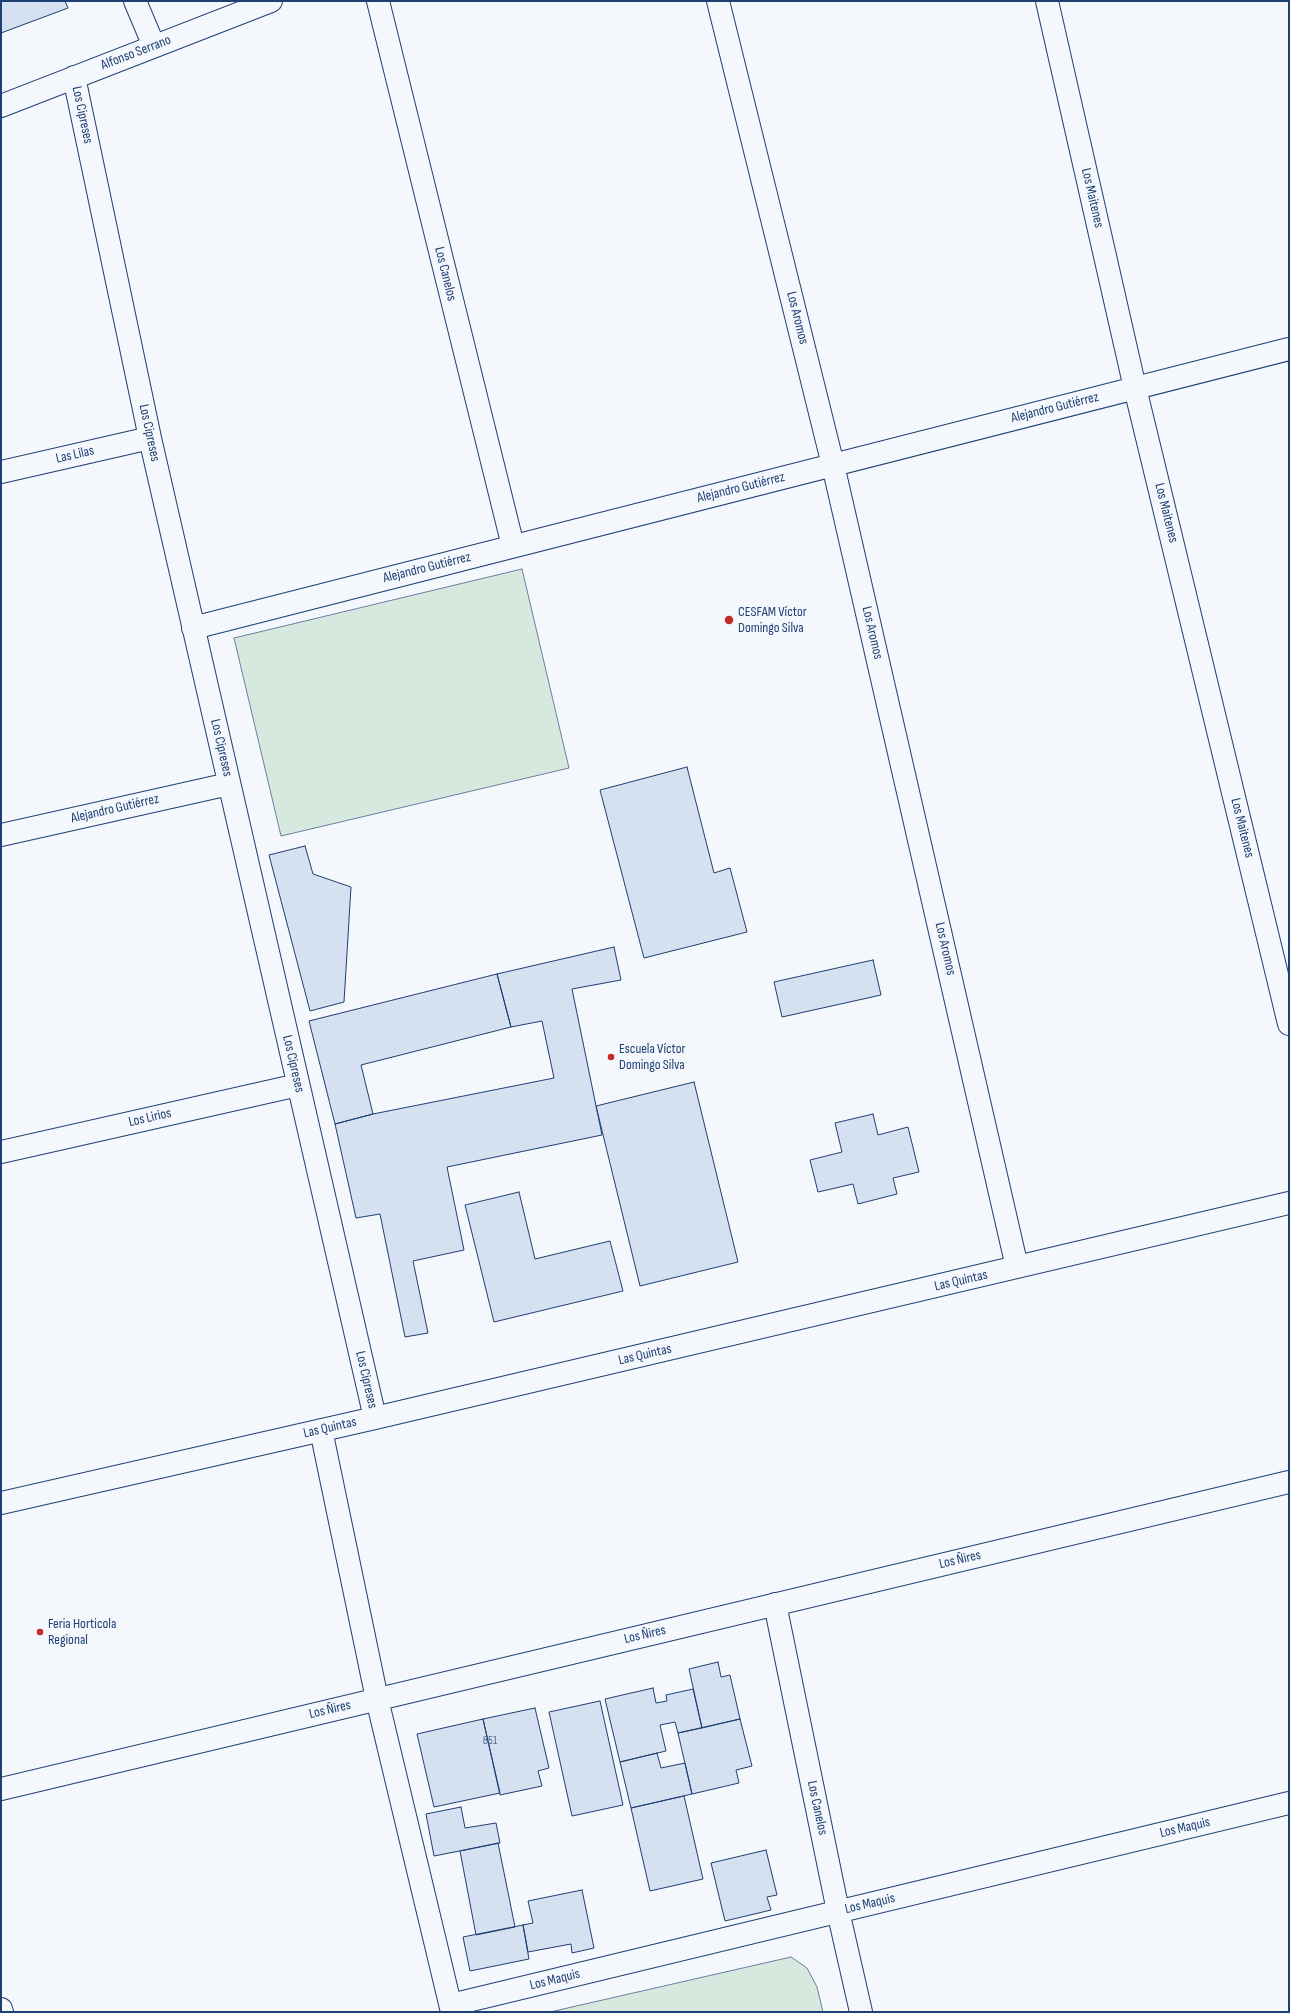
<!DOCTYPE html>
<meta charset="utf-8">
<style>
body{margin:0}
#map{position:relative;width:1290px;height:2013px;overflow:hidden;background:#f4f7fb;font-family:"Sofia Sans Condensed",sans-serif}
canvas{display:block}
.frame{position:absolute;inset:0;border:2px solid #1d3f73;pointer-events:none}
</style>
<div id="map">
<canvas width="1290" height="2013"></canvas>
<div class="frame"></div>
</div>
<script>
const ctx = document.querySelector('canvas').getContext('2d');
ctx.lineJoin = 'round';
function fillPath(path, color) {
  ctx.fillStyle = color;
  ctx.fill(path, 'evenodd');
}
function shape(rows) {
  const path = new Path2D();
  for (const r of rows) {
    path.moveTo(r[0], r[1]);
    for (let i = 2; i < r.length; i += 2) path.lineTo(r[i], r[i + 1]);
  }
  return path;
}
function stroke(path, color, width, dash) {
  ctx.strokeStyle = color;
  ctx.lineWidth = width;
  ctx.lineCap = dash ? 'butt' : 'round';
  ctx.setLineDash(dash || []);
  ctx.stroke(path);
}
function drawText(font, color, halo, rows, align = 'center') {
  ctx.font = font + ' "Sofia Sans Condensed",sans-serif';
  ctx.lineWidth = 3;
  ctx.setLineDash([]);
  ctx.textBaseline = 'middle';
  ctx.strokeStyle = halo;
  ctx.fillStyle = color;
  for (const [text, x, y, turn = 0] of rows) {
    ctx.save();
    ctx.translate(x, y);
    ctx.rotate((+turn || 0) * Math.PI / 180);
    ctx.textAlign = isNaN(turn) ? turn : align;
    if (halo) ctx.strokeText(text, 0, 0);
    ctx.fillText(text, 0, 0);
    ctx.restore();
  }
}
const green = shape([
 [522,569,569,768,281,836,234,638,522,569],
 [791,1957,807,1968,817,1987,823,2012,550,2012,791,1957]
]);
fillPath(green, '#d7e8df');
stroke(green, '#687fa3', 1);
const building = shape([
 [1,1,65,1,68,8,1,33,1,1],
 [687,767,714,873,730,868,747,932,644,958,600,790,687,767],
 [305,846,313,874,351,887,344,1002,310,1011,269,855,305,846],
 [614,947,621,980,572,989,602,1135,447,1167,464,1250,413,1261,428,1333,405,1337,380,1214,356,1218,335,1124,373,1114,554,1078,542,1021,511,1027,497,974,614,947],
 [873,960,881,995,782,1017,774,982,873,960],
 [497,974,511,1027,361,1065,373,1114,335,1124,309,1021,497,974],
 [694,1082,738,1262,640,1286,596,1106,694,1082],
 [873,1114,878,1135,908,1127,919,1172,893,1178,897,1194,858,1204,853,1184,818,1192,810,1160,842,1152,835,1123,873,1114],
 [519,1192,535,1259,610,1241,623,1291,494,1322,465,1205,519,1192],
 [718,1662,721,1677,730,1675,740,1719,702,1728,689,1669,718,1662],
 [653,1688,656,1703,667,1701,666,1695,693,1689,702,1728,678,1733,675,1722,660,1725,666,1751,620,1762,605,1699,653,1688],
 [600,1701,623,1805,572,1816,549,1712,600,1701],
 [535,1708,549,1768,538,1771,542,1786,500,1795,483,1719,535,1708],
 [483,1719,500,1793,434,1807,417,1734,483,1719],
 [740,1719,752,1766,736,1770,739,1783,692,1794,678,1733,740,1719],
 [657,1753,661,1768,685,1763,692,1794,631,1808,620,1762,657,1753],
 [684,1796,703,1879,650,1891,631,1808,684,1796],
 [461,1807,465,1828,496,1823,500,1843,434,1856,426,1814,461,1807],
 [498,1843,515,1927,476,1935,460,1851,498,1843],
 [766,1850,777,1895,767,1897,771,1910,725,1921,711,1863,766,1850],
 [582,1890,594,1948,572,1953,571,1944,528,1952,523,1925,533,1923,528,1901,582,1890],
 [523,1925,529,1959,470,1971,463,1937,523,1925]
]);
fillPath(building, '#d5e0f0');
stroke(building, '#1d3f73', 1);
const minor = shape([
 [135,1,154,46],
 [378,1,513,546],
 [718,1,833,465,1017,1267],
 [1047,1,1135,388,1289,1024],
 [74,77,150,438,375,1418],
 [1,106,271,1],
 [1,472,150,438],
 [193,628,1289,349],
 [1,835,229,784],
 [1,1152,298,1085],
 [321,1430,377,1699,452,2012],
 [1,1503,375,1418,1289,1203],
 [775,1604,838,1911,861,2012],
 [1,1789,1289,1482],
 [451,2005,1289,1803]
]);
const major = shape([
 [1,2009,2,2012]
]);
stroke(minor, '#1d3f73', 24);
stroke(major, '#1d3f73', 24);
stroke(minor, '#f4f7fb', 22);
stroke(major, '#f4f7fb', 22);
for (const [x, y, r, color] of [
 [729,620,5,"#c62828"],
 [611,1057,4,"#c62828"],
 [40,1632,4,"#c62828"]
]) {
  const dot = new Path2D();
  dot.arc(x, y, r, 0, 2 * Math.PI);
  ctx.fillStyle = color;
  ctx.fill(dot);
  stroke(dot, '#f4f7fb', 1.5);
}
drawText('12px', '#4b6792', null, [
 ["851",490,1741]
]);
drawText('14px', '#1d3f73', '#f4f7fb', [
 ["Alfonso Serrano",136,53,-21],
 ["Los Cipreses",82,115,78],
 ["Los Maitenes",1092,198,77],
 ["Los Canelos",445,274,76],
 ["Los Aromos",797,318,76],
 ["Alejandro Gutiérrez",1055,408,-14],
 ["Los Cipreses",149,433,78],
 ["Las Lilas",75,455,-13],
 ["Alejandro Gutiérrez",741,488,-14],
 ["Los Maitenes",1166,513,76],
 ["Alejandro Gutiérrez",427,568,-14],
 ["Los Aromos",872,633,77],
 ["Los Cipreses",221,748,77],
 ["Alejandro Gutiérrez",115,809,-13],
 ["Los Maitenes",1242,828,76],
 ["Los Aromos",945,949,77],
 ["Los Cipreses",293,1064,77],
 ["Los Lirios",150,1118,-13],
 ["Las Quintas",961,1281,-13],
 ["Las Quintas",645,1355,-13],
 ["Los Cipreses",366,1380,77],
 ["Las Quintas",330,1428,-13],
 ["Los Ñires",960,1560,-13],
 ["Los Ñires",645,1635,-13],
 ["Los Ñires",330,1710,-13],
 ["Los Canelos",817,1808,78],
 ["Los Maquis",1185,1828,-13],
 ["Los Maquis",870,1904,-13],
 ["Los Maquis",555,1980,-14]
]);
drawText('14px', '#1d3f73', '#f4f7fb', [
 ["CESFAM Víctor",738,612],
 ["Domingo Silva",738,628],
 ["Escuela Víctor",619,1049],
 ["Domingo Silva",619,1065],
 ["Feria Horticola",48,1624],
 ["Regional",48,1640]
], 'left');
</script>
